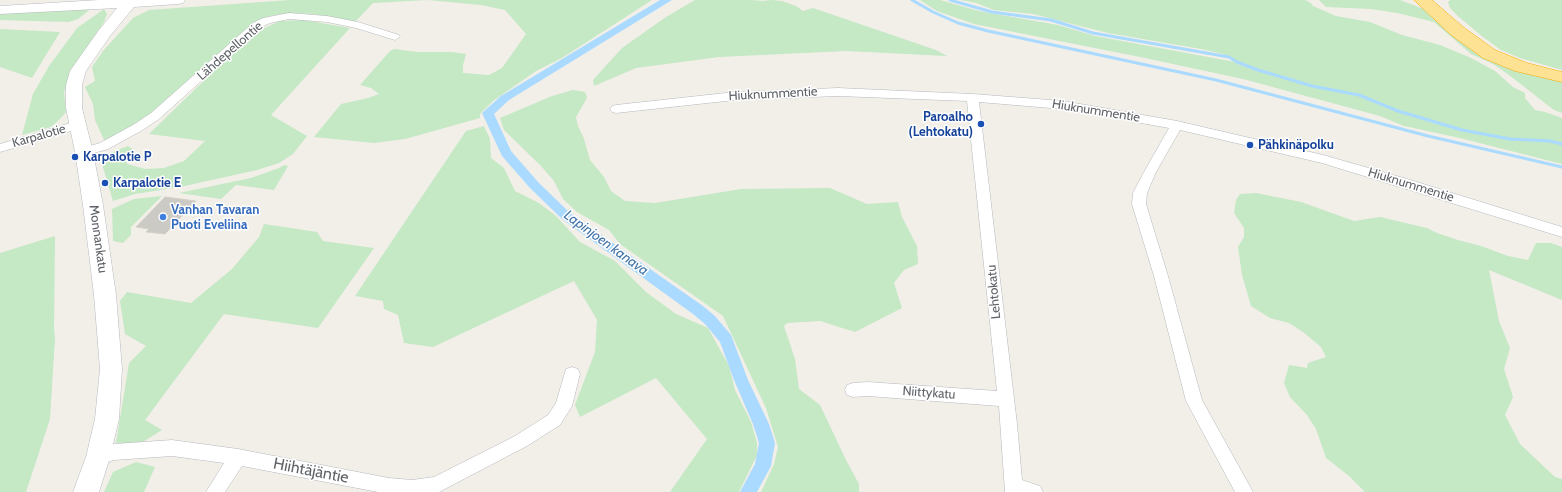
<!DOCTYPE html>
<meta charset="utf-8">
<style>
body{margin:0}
canvas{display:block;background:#f1efe8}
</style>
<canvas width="1562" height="492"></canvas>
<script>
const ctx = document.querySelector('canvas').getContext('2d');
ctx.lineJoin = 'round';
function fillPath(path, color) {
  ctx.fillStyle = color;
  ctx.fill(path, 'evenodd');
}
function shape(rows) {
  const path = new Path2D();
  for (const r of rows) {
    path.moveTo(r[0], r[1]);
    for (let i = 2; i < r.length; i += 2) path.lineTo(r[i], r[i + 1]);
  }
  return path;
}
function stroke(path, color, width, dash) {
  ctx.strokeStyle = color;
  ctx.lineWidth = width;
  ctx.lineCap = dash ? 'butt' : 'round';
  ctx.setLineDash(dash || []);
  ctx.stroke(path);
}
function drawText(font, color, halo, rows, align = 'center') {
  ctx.font = font + ' Cabin,sans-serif';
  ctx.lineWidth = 3;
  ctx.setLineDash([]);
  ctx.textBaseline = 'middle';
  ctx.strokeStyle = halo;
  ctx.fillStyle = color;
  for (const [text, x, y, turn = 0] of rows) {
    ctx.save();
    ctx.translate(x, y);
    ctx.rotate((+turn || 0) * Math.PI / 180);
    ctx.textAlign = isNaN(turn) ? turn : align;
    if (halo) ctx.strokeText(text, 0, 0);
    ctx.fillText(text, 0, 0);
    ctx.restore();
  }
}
fillPath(shape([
 [290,0,652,0,562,58,536,71,493,101,480,114,480,118,405,139,374,143,314,137,341,104,368,98,379,94,371,88,360,85,390,51,394,49,418,52,451,52,466,54,463,65,463,73,489,75,502,68,526,34,505,10,481,5,428,0,373,3,355,22,313,14,297,13,281,14,266,17,253,23,149,118,105,142,95,120,93,104,85,87,95,81,92,67,103,51,133,18,149,10],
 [695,0,752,0,763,1,771,0,782,1,796,6,803,11,813,8,936,50,947,56,846,51,719,57,636,68,594,86,593,80,622,48,666,17],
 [920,0,940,0,979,11,1058,25,1095,36,1235,62,1223,54,1201,49,1108,33,1033,14,994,10,976,3,961,0,1305,0,1311,3,1313,6,1336,16,1370,22,1402,35,1440,45,1471,58,1495,71,1513,87,1525,93,1525,98,1535,110,1545,112,1562,118,1562,164,1460,138,1404,126,1380,116,1243,79,1145,58,974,24,937,11],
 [1319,0,1400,0,1424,9,1454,34,1562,80,1562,113,1554,110,1509,75,1493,64,1471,54,1434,22,1397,13,1371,9,1326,7],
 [1450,0,1562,0,1562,70,1520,58,1501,50,1483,37,1459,17,1450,8,1448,2],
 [92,8,78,19,69,22,0,20,0,13],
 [104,9,107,14,104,22,74,66,64,92,66,112,60,119,51,127,22,135,33,94,49,66,77,28],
 [304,20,350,28,271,115,307,136,293,154,279,163,257,170,180,187,135,194,113,201,100,157,128,146,134,150,126,156,127,164,145,169,164,168,184,161,205,141,149,134,253,33,280,21],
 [0,29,60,32,32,78,0,67],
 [573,90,585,92,587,98,576,117,578,126,584,139,590,160,604,177,611,191,625,201,655,203,741,189,830,188,867,204,898,202,902,217,917,246,918,264,904,270,894,283,902,308,855,332,820,321,787,323,784,326,795,359,799,389,820,405,846,460,859,484,859,492,761,492,774,464,778,447,766,408,723,316,620,244,609,230,577,212,563,199,554,181,540,165,504,130,500,118,552,96],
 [484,126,490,139,491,158,504,168,515,191,539,203,556,216,580,242,615,261,646,292,676,314,708,328,729,366,735,390,751,422,757,443,757,455,739,492,670,492,707,439,656,378,580,417,575,405,595,352,597,320,574,281,433,347,404,343,398,315,384,309,383,301,355,296,466,131],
 [284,165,288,166,274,190,236,185,221,199,179,193,251,178,279,168],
 [1256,193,1301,202,1354,221,1380,217,1427,228,1437,233,1458,240,1481,246,1508,256,1528,260,1536,243,1551,243,1562,247,1562,300,1489,270,1499,321,1510,348,1504,369,1513,397,1505,415,1520,444,1555,477,1562,479,1562,492,1365,492,1349,476,1326,458,1316,429,1307,415,1290,397,1284,383,1289,365,1307,368,1308,363,1326,357,1321,347,1303,332,1289,323,1270,318,1251,306,1242,275,1238,247,1244,237,1244,228,1234,213,1236,200,1240,194],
 [162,196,131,227,131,235,123,243,113,241,112,209,134,199],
 [264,224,317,232,323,241,374,248,318,328,224,314,145,420,162,430,141,443,116,443,129,363,146,346,125,334,120,301,127,292,191,303,232,269,259,237],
 [55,236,54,328,55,338,50,419,26,492,0,492,0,253],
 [136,462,155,467,144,492,104,492,113,472]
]), '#c5e8c5');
stroke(shape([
 [912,0,933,12,958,23,988,31,1216,80,1428,136,1562,167],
 [950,0,992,12,1051,20,1093,33,1229,57,1237,62,1258,70,1312,86,1359,95,1398,111,1462,130,1510,139,1550,141,1562,144]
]), '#aadaff', 3);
fillPath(shape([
 [660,0,672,0,509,100,494,114,511,151,538,182,570,213,703,306,715,316,731,335,748,380,769,424,775,443,771,466,757,492,740,492,755,464,759,443,753,424,734,380,720,342,705,324,693,314,562,219,530,188,502,156,482,113,501,96,660,0]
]), '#aadaff');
const building = shape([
 [165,197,196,201,165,234,146,232,149,229,136,227,165,197]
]);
fillPath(building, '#cccac5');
stroke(building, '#d6d1c6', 1);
const street = shape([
 [289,13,327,16,358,22,399,35,400,37,395,40,356,28,327,22,289,19,270,23,261,27,159,119,141,131,108,149,84,156,80,155,78,152,80,149,100,143,133,125,151,113,253,23,263,18,289,13],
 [838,88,973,94,1063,101,1177,121,1323,155,1407,179,1562,227,1562,237,1322,163,1180,130,1156,172,1147,193,1146,204,1168,276,1202,400,1253,492,1235,492,1186,401,1154,276,1132,204,1133,193,1144,172,1169,128,1063,109,979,102,1017,424,1022,480,1040,486,1043,492,1005,492,999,406,868,396,853,397,847,395,845,390,847,385,853,383,868,382,997,391,967,101,838,96,735,100,616,113,612,112,610,109,612,106,616,105,735,92,838,88],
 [77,121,81,122,83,125,81,128,0,152,0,144,77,121],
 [572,367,578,369,580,374,572,406,560,425,527,446,439,492,378,492,242,466,225,492,206,492,224,463,172,456,114,460,98,465,92,462,89,457,92,452,114,444,172,440,238,449,389,478,412,480,434,477,515,436,548,415,556,403,566,369,572,367]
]);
const secondary = shape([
 [99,0,185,0,183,3,178,4,134,7,110,36,86,71,82,85,82,108,93,152,103,205,116,295,122,369,119,419,110,457,99,492,73,492,86,457,95,419,100,369,94,295,83,205,75,152,66,108,66,85,70,71,99,30,117,8,0,14,0,6,99,0]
]);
const highway = shape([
 [1414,0,1432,0,1463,27,1495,50,1527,63,1562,72,1562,82,1515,71,1483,58,1451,35,1414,0]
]);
stroke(street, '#b5b8bc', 1);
stroke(secondary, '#b6babf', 1);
stroke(highway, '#f9ab00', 1);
fillPath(street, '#fff');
fillPath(secondary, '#fff');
fillPath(highway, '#fde293');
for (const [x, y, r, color] of [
 [981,124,4,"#1a4fb4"],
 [1250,145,4,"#1a4fb4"],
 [75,157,4,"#1a4fb4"],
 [105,183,4,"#1a4fb4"],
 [163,217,4,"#3f7fe0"]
]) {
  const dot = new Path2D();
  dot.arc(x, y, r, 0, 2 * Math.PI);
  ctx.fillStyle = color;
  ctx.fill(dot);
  stroke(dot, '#fff', 1.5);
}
drawText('13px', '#5f6368', '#fff', [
 ["Lähdepellontie",230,51,-41],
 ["Hiuknummentie",773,94,-3],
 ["Hiuknummentie",1096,111,9],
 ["Karpalotie",39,136,-16],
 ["Hiuknummentie",1411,185,17],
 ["Monnankatu",98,239,82],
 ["Lehtokatu",994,292,-95],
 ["Niittykatu",929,393,4]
]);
drawText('bold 13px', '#164399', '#fff', [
 ["Paroalho",973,117,"right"],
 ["(Lehtokatu)",973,132,"right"],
 ["Pähkinäpolku",1258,145],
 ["Karpalotie P",83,157],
 ["Karpalotie E",113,183]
], 'left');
drawText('bold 13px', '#366cbe', '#fff', [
 ["Vanhan Tavaran",171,210],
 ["Puoti Eveliina",171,225]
], 'left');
drawText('italic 14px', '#4174aa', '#fff', [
 ["Lapinjoen kanava",606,243,36]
]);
drawText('16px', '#5f6368', '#fff', [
 ["Hiihtäjäntie",311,471,11]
]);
</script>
